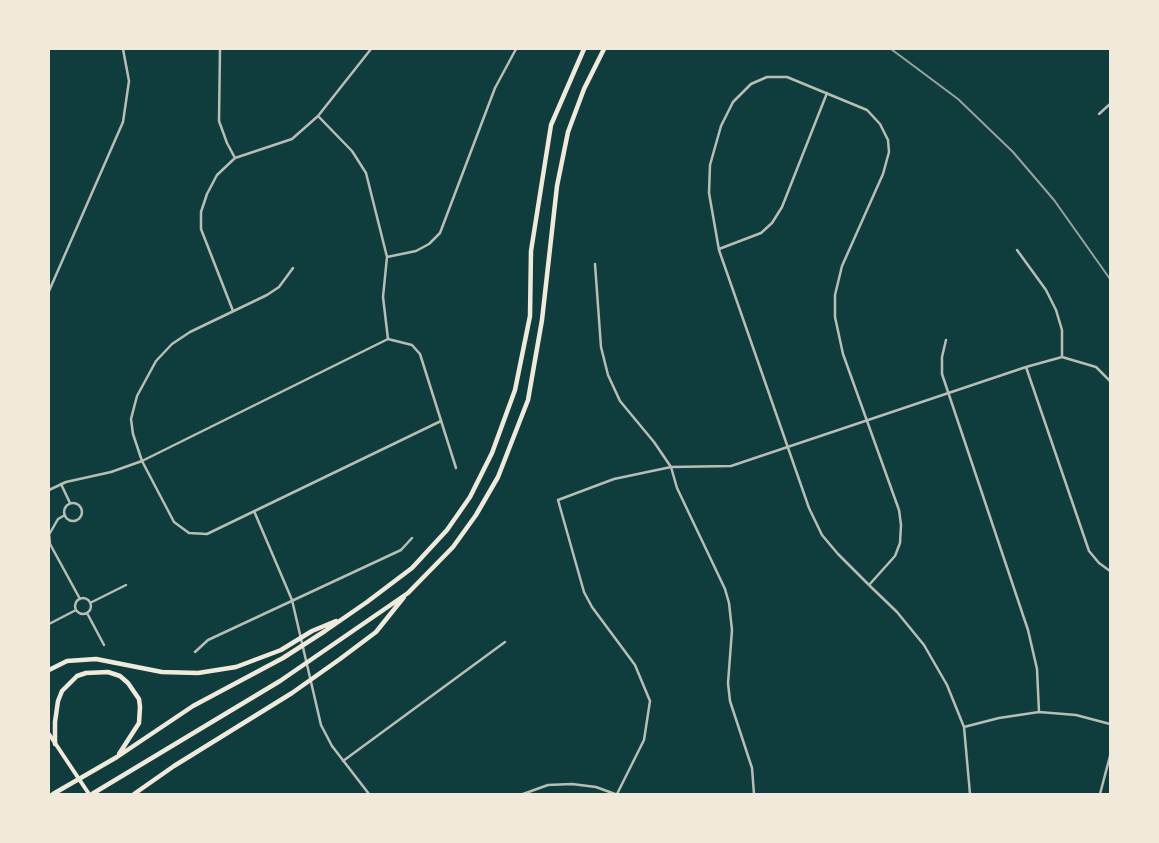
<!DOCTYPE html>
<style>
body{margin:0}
#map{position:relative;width:1159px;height:843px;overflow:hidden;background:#0f3d3e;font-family:Figtree,sans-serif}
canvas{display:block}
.frame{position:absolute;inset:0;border:50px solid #f1e9da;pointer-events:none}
</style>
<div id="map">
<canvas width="1159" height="843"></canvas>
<div class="frame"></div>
</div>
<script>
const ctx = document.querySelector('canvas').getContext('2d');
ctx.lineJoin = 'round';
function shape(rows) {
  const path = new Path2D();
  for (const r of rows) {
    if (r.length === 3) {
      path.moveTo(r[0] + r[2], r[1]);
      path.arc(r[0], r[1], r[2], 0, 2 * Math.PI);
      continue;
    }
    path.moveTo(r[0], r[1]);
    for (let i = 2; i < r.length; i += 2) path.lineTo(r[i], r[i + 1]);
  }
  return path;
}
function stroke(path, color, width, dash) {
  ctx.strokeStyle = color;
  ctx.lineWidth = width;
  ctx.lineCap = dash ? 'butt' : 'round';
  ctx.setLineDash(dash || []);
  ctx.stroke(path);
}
stroke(shape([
 [220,49,219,121,227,143,235,158],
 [1099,114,1110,104],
 [318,116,352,151,366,173,387,257,383,297,388,339,412,345,420,354,456,468],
 [719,249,761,233,772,223,782,207,827,93],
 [1017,250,1046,290,1056,310,1062,330,1062,357],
 [387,257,416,251,429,244,440,233,495,88,516,49],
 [595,264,601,347,608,375,620,401,654,442,671,467,677,488,725,589,729,603,732,630,728,683,730,701,752,768,754,794],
 [293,268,279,287,267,295,190,332,172,344,156,361,137,396,131,419,133,434,142,461,174,522,189,533,207,534,441,421],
 [49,291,123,122,129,81,123,49],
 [233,311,201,229,201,212,207,194,217,175,235,158,292,139,318,116,371,49],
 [946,340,942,357,942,374,1028,630,1037,669,1039,712],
 [1026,367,1089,551,1099,563,1110,571],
 [61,484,70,503],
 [49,490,66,482,111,472,142,461,388,339],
 [73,512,9],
 [254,511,292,600,321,725,332,746,369,794],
 [49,533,50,544,80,599],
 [50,533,58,519,65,515],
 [869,585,895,556,900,543,901,525,899,510,843,354,835,317,835,295,842,266,883,174,889,152,888,140,880,124,867,110,787,77,767,77,751,84,733,102,721,126,710,165,709,193,719,250,809,508,822,535,838,554,869,585,897,612,924,645,947,685,964,727,970,794],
 [83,606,8],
 [90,603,126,585],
 [87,613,104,645],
 [49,624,76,610],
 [195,652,208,640,401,550,412,538],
 [964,727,999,718,1039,712,1076,715,1110,724],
 [343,761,505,642],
 [523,794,548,785,572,784,596,787,615,794],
 [617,794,644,740,650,701,635,665,592,607,584,592,558,500,614,479,671,467,731,466,1026,367,1062,357,1096,367,1110,381],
 [1100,794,1110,756]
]), '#b8beb3', 2.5);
stroke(shape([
 [49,734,89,794]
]), '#f1e9da', 4);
stroke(shape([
 [49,670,67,661,96,659,162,672,198,673,236,667,281,650,312,631,336,621],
 [55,744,55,722,58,701,62,691,77,676,86,673,108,672,120,676,128,683,139,699,140,707,139,723,119,754],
 [53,794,117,757,193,706,283,658,325,631,367,602,412,568,447,530,470,497,492,453,515,390,530,316,531,251,551,125,584,49],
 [92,794,280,681,408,593,453,547,476,515,498,477,528,400,542,320,557,186,568,132,584,89,604,49],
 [134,794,174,766,292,693,340,659,376,632,404,597]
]), '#f1e9da', 4.5);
stroke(shape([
 [891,49,958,99,1013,152,1054,200,1110,279]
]), '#97a49c', 2);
</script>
